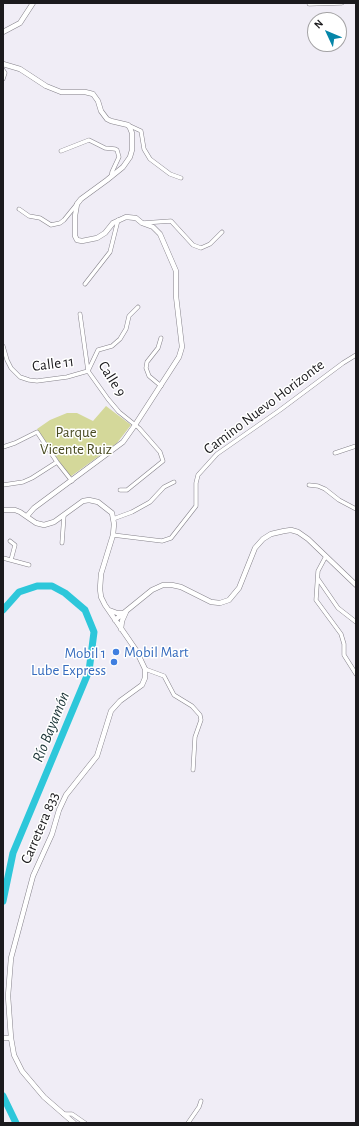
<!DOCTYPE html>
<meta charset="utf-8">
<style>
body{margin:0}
#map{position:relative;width:359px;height:1126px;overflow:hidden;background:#f0edf6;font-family:"Alegreya Sans",sans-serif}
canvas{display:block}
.frame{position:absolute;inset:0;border:4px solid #1b1a1d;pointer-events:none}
.north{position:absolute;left:307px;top:12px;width:40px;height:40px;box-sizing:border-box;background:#fff;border:1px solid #a4a3a5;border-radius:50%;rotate:314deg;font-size:11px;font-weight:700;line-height:16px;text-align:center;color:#1b1a1d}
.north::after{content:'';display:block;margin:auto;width:14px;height:18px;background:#0686a9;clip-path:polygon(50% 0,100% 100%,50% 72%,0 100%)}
</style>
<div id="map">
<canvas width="359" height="1126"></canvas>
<div class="frame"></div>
<div class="north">N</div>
</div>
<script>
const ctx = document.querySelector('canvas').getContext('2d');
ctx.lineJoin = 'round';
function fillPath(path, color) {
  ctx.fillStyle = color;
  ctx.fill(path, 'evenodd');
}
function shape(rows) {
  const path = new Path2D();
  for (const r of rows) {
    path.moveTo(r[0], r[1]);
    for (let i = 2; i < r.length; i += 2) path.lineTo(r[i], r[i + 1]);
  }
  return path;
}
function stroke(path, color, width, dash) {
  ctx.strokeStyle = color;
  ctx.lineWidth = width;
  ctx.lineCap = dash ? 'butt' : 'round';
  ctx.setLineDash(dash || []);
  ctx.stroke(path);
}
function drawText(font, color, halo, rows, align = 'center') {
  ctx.font = font + ' "Alegreya Sans",sans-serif';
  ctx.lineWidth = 3;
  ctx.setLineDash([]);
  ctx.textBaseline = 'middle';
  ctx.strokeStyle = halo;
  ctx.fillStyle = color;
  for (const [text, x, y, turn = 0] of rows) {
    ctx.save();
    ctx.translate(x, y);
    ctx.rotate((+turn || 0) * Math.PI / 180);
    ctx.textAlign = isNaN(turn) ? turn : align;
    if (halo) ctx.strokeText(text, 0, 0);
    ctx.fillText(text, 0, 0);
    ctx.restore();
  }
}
fillPath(shape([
 [106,406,131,425,117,443,70,477,37,429,50,420,67,413,77,413,93,421]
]), '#d4d89a');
stroke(shape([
 [3,610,19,592,37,586,52,586,65,593,85,610,94,632,89,671,13,853,3,901],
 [3,1096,16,1123]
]), '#2dc7da', 7);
const minor = shape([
 [309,4,342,3],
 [3,70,5,73,3,79],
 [128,125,141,131,144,149,150,159,170,174,181,178],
 [61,151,89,140,105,148,115,149,117,150,119,157,112,172,111,177],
 [19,209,29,216,40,218,51,225,60,223,64,220,77,204],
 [143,223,171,221,193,245,201,248,210,244,222,232],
 [85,284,110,252,118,220],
 [80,314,88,371,108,399,119,412,139,428,160,452,163,461,127,490,120,490],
 [161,338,158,348,147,362,146,368,149,376,161,386],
 [3,346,7,360,11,368,20,377,29,380,37,381,67,377,88,371,98,350,112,346,120,339,126,329,129,316,138,307],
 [3,447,15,443,37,432,57,462,72,481],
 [335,453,356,446],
 [3,485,23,482,32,478,57,462],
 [309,485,318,486,325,489,339,500,356,509],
 [113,519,132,512,150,502,164,487,174,482],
 [113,535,162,541,171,538,196,506,196,483,198,475,217,454,280,410,343,363,356,355],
 [10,541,15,545,11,560],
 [62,543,64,515],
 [326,556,318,571,316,600,341,634,344,644,344,655,356,674],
 [3,558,29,565],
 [318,579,338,608,356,622],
 [145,669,164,676,174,695,192,706,200,715,201,720,195,737,193,770],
 [63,1114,72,1114,85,1123],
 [188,1123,199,1107,201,1101]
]);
const tertiary = shape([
 [3,32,20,23,33,3],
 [3,64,20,69,46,86,61,92,85,92,93,94,98,101,101,111,107,119,111,121,128,125,130,128,132,133,132,150,130,157,123,167,107,180,81,199,77,204,75,216,75,236,77,240,82,241,97,238,105,233,113,223,126,217,136,218,142,223,153,227,160,234,176,271,176,296,182,347,179,357,135,425,123,442,34,508,27,516],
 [3,510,15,510,20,512,36,523,44,525,54,522,83,501,89,500,98,502,112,513,114,524,113,535,101,574,100,589,101,597,105,605,136,650,145,669,145,678,142,685,120,701,111,711,97,756,66,795,59,810,52,834,33,876,11,958,8,996,11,1038,14,1055,22,1071,44,1097,74,1123],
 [109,610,117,613,124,613],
 [115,620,152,590,163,585,172,585,181,587,211,602,220,603,229,600,239,588,255,548,263,539,271,534,284,531,291,530,298,532,308,539,356,585],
 [121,629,122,621,126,612],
 [3,1038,11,1038]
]);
stroke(minor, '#85828a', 4.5);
stroke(tertiary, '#85828a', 5.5);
stroke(minor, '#fff', 3.5);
stroke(tertiary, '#fff', 4.5);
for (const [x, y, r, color] of [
 [116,652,4,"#3f7fe0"],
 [114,662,4,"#3f7fe0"]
]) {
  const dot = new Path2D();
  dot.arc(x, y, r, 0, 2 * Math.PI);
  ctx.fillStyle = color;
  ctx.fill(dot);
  stroke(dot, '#fff', 1.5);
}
drawText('15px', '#1b1a1d', '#fff', [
 ["Calle 11",53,364,-7],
 ["Calle 9",112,379,58],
 ["Camino Nuevo Horizonte",264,407,-37],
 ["Carretera 833",40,828,-67]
]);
drawText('15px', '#4a4c23', '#fff', [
 ["Parque",76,432],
 ["Vicente Ruiz",76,449]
]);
drawText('15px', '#366cbe', '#fff', [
 ["Mobil Mart",124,652],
 ["Mobil 1",106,653,"right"],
 ["Lube Express",106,670,"right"]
], 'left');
drawText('italic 16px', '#1f373a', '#fff', [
 ["Río Bayamón",51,727,-68]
]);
</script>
